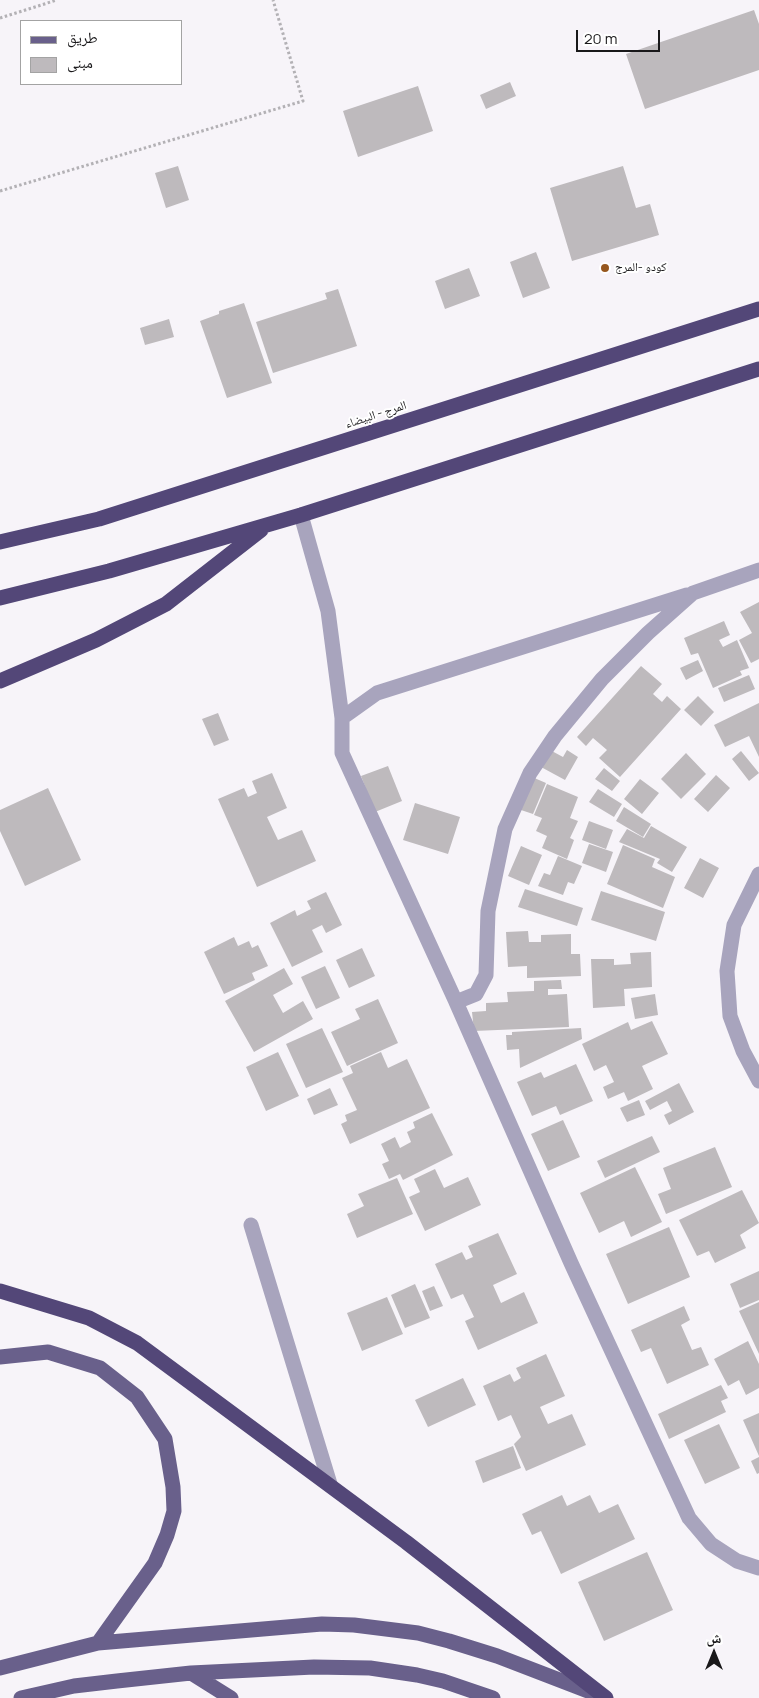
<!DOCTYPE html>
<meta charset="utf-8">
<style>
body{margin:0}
#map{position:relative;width:759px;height:1698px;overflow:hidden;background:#f7f4f9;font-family:Manrope,"Noto Naskh Arabic",sans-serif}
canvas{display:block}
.legend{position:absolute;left:20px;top:20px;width:162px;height:65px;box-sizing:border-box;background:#fff;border:1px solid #a3a3a3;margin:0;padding:6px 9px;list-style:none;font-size:15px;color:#19181a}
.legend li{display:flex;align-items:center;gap:10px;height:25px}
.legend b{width:25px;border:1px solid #a3a3a3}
.north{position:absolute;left:689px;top:1628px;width:50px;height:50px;-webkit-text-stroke:4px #fff;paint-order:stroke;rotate:0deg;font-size:14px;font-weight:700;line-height:20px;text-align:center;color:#19181a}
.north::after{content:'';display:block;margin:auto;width:18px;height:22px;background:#19181a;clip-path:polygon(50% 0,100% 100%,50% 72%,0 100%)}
.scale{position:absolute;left:576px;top:30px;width:84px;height:22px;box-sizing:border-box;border:2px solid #19181a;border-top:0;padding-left:6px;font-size:15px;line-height:18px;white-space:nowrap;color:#19181a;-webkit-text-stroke:4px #fff;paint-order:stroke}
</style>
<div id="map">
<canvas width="759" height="1698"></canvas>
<ul class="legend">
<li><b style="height:6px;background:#69608b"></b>طريق</li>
<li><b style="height:14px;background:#bebabd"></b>مبنى</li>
</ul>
<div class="north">ش</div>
<div class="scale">20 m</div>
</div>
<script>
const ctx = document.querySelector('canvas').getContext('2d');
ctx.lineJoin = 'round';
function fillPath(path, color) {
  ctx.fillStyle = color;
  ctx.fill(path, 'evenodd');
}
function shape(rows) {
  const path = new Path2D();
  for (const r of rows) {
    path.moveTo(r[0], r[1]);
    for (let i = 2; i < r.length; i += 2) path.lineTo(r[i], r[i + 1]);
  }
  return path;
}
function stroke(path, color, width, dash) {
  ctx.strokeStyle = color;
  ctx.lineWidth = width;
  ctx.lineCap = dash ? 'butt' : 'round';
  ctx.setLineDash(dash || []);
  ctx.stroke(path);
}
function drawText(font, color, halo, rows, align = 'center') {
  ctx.font = font + ' Manrope,"Noto Naskh Arabic",sans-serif';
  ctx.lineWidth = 4;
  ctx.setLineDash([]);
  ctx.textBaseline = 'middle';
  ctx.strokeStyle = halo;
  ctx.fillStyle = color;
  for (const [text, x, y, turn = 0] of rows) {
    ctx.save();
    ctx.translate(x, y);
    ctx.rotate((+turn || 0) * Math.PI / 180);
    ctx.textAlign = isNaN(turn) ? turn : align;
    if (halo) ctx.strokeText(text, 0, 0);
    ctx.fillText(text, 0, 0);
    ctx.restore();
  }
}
fillPath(shape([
 [754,10,759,24,759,70,645,109,626,54],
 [510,82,516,96,486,109,480,95],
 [418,86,433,131,358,157,343,111],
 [178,166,189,200,166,208,155,173],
 [623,166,636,208,650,204,659,235,572,261,550,188],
 [536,252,550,288,523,298,510,262],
 [469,268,480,296,445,309,435,281],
 [338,289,357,346,273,373,256,322,327,299,325,293],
 [244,303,272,383,227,398,200,321,219,314,219,311],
 [169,319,174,337,145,345,140,328],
 [759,602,759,659,751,663,739,640,752,633,740,612],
 [724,621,730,635,719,640,723,647,737,640,749,668,740,671,742,675,713,688,698,653,691,655,684,638],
 [698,660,703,671,686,680,680,668],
 [641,666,662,684,653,694,662,702,667,696,681,709,620,777,599,758,607,750,593,738,586,746,577,737],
 [749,675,755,689,724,702,718,688],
 [698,696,714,712,701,726,684,710],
 [759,703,759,757,749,736,725,747,714,725],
 [218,713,229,740,214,746,202,719],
 [550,750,563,757,567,750,578,757,565,780,541,767],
 [741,751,759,773,749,781,732,759],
 [686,753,706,774,681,799,661,779],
 [388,766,402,801,375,812,361,776],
 [604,768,620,781,612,791,595,779],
 [272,773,287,808,267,817,278,840,302,830,316,861,257,887,218,799,244,788,248,797,257,793,252,781],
 [716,775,730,788,708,812,694,799],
 [532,777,546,783,533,814,518,809],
 [640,779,659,793,642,814,624,799],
 [547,784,578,797,570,818,578,821,570,838,574,840,567,859,542,848,547,836,536,831,542,818,534,815],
 [48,788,81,860,25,886,0,831,0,810],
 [598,789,622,804,614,817,589,802],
 [415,803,460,817,448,854,403,840],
 [624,807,651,824,643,837,616,821],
 [589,821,613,830,606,849,582,840],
 [651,826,687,847,672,872,657,863,660,859,619,842,627,829,644,838],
 [589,844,613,852,606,872,582,863],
 [623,845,655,859,652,867,675,877,663,908,607,884],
 [521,846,542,855,529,885,508,876],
 [558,856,582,866,574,884,568,882,563,895,538,886,544,873,550,875],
 [700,858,719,868,703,898,684,888],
 [525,889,583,908,577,926,518,907],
 [601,891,665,912,656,941,591,920],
 [326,892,342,925,326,933,322,925,312,930,323,952,292,967,270,923,295,910,297,916,311,909,307,901],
 [528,931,529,942,541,942,541,935,571,934,571,954,580,954,581,976,527,978,527,966,508,967,506,932],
 [234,937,238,946,249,941,252,948,258,945,268,966,252,973,255,980,224,994,204,952],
 [362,948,375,976,349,988,336,960],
 [651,952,652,987,624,989,625,1006,593,1008,591,959,614,959,614,965,631,964,630,953],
 [325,966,340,998,316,1009,301,977],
 [284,968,293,984,273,995,283,1013,303,1001,313,1019,254,1052,225,1001],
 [561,980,562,989,548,989,548,995,567,994,569,1027,474,1031,472,1012,486,1011,486,1003,508,1002,507,992,534,991,534,981],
 [655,994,658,1015,635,1019,631,998],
 [378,999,398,1043,347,1066,331,1032,360,1019,355,1009],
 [652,1021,668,1054,642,1066,653,1089,628,1101,624,1092,608,1099,603,1087,614,1082,606,1065,594,1071,582,1044,628,1022,631,1030],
 [322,1028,343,1072,306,1088,286,1044],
 [581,1028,582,1039,520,1068,519,1049,507,1050,506,1035,512,1035,512,1032],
 [278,1052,299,1096,266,1111,246,1067],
 [381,1052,388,1068,407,1059,430,1108,350,1144,341,1124,347,1121,345,1115,357,1110,342,1078,353,1073,350,1066],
 [576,1064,593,1101,560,1115,556,1106,532,1116,517,1082,541,1072,544,1078],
 [679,1083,694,1112,669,1125,664,1115,672,1111,667,1101,650,1110,645,1101],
 [330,1088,338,1105,314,1115,307,1099],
 [639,1100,645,1115,627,1122,620,1108],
 [432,1113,453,1155,403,1180,400,1174,389,1179,382,1164,389,1161,381,1144,395,1137,400,1148,411,1142,407,1132,415,1128,413,1122],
 [563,1120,580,1157,548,1171,531,1134],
 [652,1136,660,1152,605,1178,597,1161],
 [715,1147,732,1187,666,1214,658,1194,671,1189,663,1168],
 [635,1167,662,1222,631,1237,624,1221,599,1233,580,1193],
 [435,1169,444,1188,468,1177,481,1205,425,1231,409,1197,420,1192,414,1179],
 [397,1178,413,1214,357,1238,347,1214,364,1206,358,1194],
 [742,1190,759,1223,740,1235,746,1248,715,1263,709,1251,697,1256,679,1220],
 [669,1227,690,1277,628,1304,606,1254],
 [498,1233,517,1274,493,1285,501,1303,524,1292,538,1323,478,1350,465,1321,474,1317,463,1294,451,1299,435,1264,462,1252,466,1260,473,1257,468,1246],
 [759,1271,759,1300,740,1308,730,1284],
 [415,1284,430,1318,405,1328,391,1295],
 [434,1286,443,1306,430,1311,422,1291],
 [387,1297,403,1334,362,1351,347,1313],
 [759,1302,759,1354,739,1311],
 [684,1306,690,1320,681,1325,692,1350,701,1347,709,1365,667,1384,651,1348,641,1352,631,1330],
 [748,1341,759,1364,759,1388,746,1395,739,1380,728,1386,714,1359],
 [546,1354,565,1396,540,1407,548,1424,572,1414,586,1445,526,1471,514,1444,521,1437,511,1415,498,1421,483,1386,510,1374,514,1382,521,1378,516,1368],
 [463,1378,476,1405,428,1427,415,1400],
 [721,1385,728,1398,721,1401,726,1412,669,1439,658,1414],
 [759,1413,759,1456,743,1420],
 [719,1424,740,1468,705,1484,684,1440],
 [513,1446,521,1468,483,1483,475,1461],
 [759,1457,759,1473,757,1474,751,1461],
 [562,1495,567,1506,590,1495,599,1513,618,1504,635,1539,561,1574,541,1531,532,1535,522,1514],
 [647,1552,673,1610,604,1641,578,1582]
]), '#bebabd');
stroke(shape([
 [0,18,57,0],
 [0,191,303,101,273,0]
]), '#b3b1b5', 3, [2.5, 2.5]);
stroke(shape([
 [301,515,328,611,342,718],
 [759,570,693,593,648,633,602,679,555,736,530,773,505,829,488,911,486,975,476,994,456,1002,571,1263,689,1518,711,1544,737,1561,759,1568],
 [759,874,734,925,727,971,730,1016,743,1051,759,1081],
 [456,1002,342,753,342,718,377,693,687,595],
 [251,1225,330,1484]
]), '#a8a4bd', 15);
stroke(shape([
 [0,1357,48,1352,100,1368,137,1397,165,1439,173,1487,174,1511,167,1535,155,1563,98,1643],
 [0,1668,98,1643,322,1624,354,1625,418,1633,449,1641,497,1656,601,1696],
 [191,1673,231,1698],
 [21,1698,74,1686,117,1681,191,1673,314,1667,370,1668,417,1675,443,1681,493,1698]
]), '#69608b', 15);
stroke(shape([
 [0,542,99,519,759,309],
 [0,598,109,571,301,515,759,369],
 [0,681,96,640,166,604,261,530],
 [0,1291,89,1318,137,1343,406,1542,606,1698]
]), '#534778', 15);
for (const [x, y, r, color] of [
 [605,268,5,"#96571e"]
]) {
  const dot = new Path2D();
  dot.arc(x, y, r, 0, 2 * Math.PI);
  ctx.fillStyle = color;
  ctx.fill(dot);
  stroke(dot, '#fff', 2);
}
drawText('12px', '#19181a', '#fff', [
 ["كودو -المرج",615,268]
], 'left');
drawText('12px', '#19181a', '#fff', [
 ["المرج - البيضاء",376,415,-18]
]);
</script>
